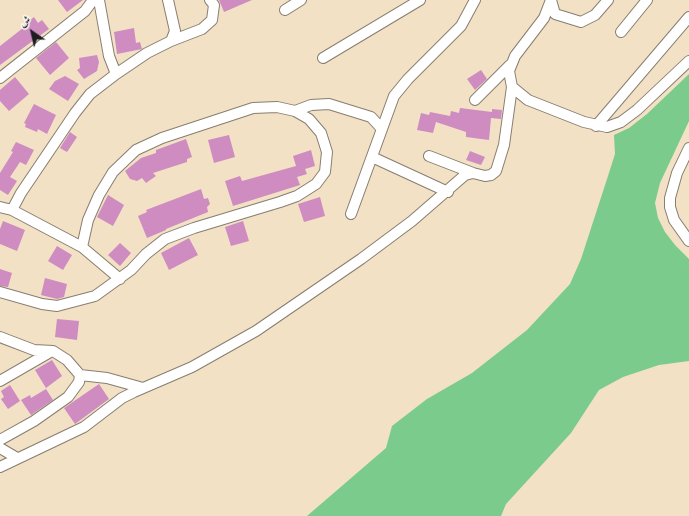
<!DOCTYPE html>
<meta charset="utf-8">
<style>
body{margin:0}
#map{position:relative;width:689px;height:516px;overflow:hidden;background:#f2e1c5;font-family:Cardo,Amiri,serif}
canvas{display:block}
.north{position:absolute;left:12px;top:12px;width:40px;height:40px;-webkit-text-stroke:3px #fdfcf7;paint-order:stroke;rotate:326deg;font-size:11px;font-weight:700;line-height:16px;text-align:center;color:#1c1c1c}
.north::after{content:'';display:block;margin:auto;width:14px;height:18px;background:#1c1c1c;clip-path:polygon(50% 0,100% 100%,50% 72%,0 100%)}
</style>
<div id="map">
<canvas width="689" height="516"></canvas>
<div class="north">ش</div>
</div>
<script>
const ctx = document.querySelector('canvas').getContext('2d');
ctx.lineJoin = 'round';
function fillPath(path, color) {
  ctx.fillStyle = color;
  ctx.fill(path, 'evenodd');
}
function shape(rows) {
  const path = new Path2D();
  for (const r of rows) {
    path.moveTo(r[0], r[1]);
    for (let i = 2; i < r.length; i += 2) path.lineTo(r[i], r[i + 1]);
  }
  return path;
}
function stroke(path, color, width, dash) {
  ctx.strokeStyle = color;
  ctx.lineWidth = width;
  ctx.lineCap = dash ? 'butt' : 'round';
  ctx.setLineDash(dash || []);
  ctx.stroke(path);
}
fillPath(shape([
 [689,74,689,121,660,183,655,203,658,218,665,232,675,245,689,259,689,361,659,365,623,377,599,390,571,433,506,504,501,516,307,516,386,448,392,426,427,399,472,373,527,330,570,284,581,259,608,176,615,154,614,135,629,128,647,114]
]), '#7acb8c');
fillPath(shape([
 [58,0,83,0,67,12],
 [219,0,252,0,224,12],
 [34,17,38,23,42,20,49,29,0,65,0,46,23,28,22,27],
 [134,28,136,43,140,42,142,49,117,54,114,32],
 [56,42,69,58,50,75,36,58],
 [97,55,99,62,97,71,84,79,77,70,80,68,79,58],
 [481,70,487,79,475,90,467,79],
 [65,76,79,84,68,101,49,89,55,81],
 [15,77,29,94,9,111,0,101,0,90],
 [34,104,56,115,47,134,38,129,37,132,25,127,26,124,24,123],
 [460,108,492,112,492,109,502,110,501,119,491,118,489,140,466,137,466,132,436,122,433,133,417,130,421,113,429,115,430,112,450,116,451,111,459,113],
 [70,132,77,137,67,152,60,148],
 [229,135,235,157,214,163,208,140],
 [186,139,192,157,187,159,187,162,153,173,156,176,146,183,142,178,137,181,130,179,125,171,141,158,156,153,156,150],
 [16,142,34,150,26,165,20,162,10,177,17,181,8,195,0,190,0,173,13,152,11,151],
 [311,150,315,166,305,169,307,174,297,177,300,185,233,206,225,181,240,176,242,181,296,166,293,156],
 [470,151,485,157,481,165,466,160],
 [201,189,204,199,208,198,210,204,207,207,208,212,166,229,166,230,147,238,138,216,147,212,146,210],
 [108,195,124,205,113,226,97,217],
 [320,197,325,216,304,222,298,204],
 [3,221,25,230,17,251,0,244,0,229],
 [243,221,249,241,231,246,225,227],
 [189,238,198,255,169,270,161,253],
 [120,243,131,253,120,266,108,255],
 [57,246,72,255,63,270,48,261],
 [0,269,12,273,8,287,0,286],
 [45,278,67,284,64,297,57,299,41,295],
 [57,319,79,321,77,340,55,337],
 [52,360,62,376,46,388,35,370],
 [99,384,109,399,75,424,64,408],
 [10,385,20,401,8,409,1,399,4,397,1,391],
 [46,389,53,400,31,415,21,400,30,395,31,398]
]), '#ce8cc1');
const minor = shape([
 [168,0,175,31,171,41],
 [551,0,544,18,515,56,509,71,512,87,528,100,584,122,607,127,621,122,637,110,689,61],
 [551,0,555,14,581,22,595,15,608,0],
 [285,10,301,0],
 [621,32,647,0],
 [323,58,420,0],
 [116,74,147,53,171,41,202,29,212,20,214,5,210,0],
 [0,78,85,11,93,0],
 [475,100,510,65],
 [295,111,311,105,329,104,371,117,382,129],
 [596,126,689,17],
 [689,148,677,173,670,198,670,207,674,220,689,241],
 [429,156,473,173],
 [372,157,448,192],
 [0,207,12,210,82,247,120,279],
 [12,210,21,193,75,113,90,94,116,74,109,56,99,0],
 [351,214,394,96,408,79,461,26,475,0],
 [0,292,42,304,57,306,95,296,131,270,146,254,165,239,194,228,280,202,297,196,316,184,325,172,327,152,321,133,309,119,295,111,277,107,253,108,162,138,136,150,113,172,99,195,88,220,82,247],
 [0,337,34,350,53,351,67,360,80,375,79,382,68,397,34,421,0,440],
 [80,375,107,378,143,388],
 [0,381,52,351],
 [0,448,17,458],
 [0,467,84,427,122,398,134,392,192,367,256,331,361,259,412,221,465,175,473,173,485,176,491,175,496,171,504,145,512,87]
]);
stroke(minor, '#877e70', 12);
stroke(minor, '#fff', 10);
</script>
